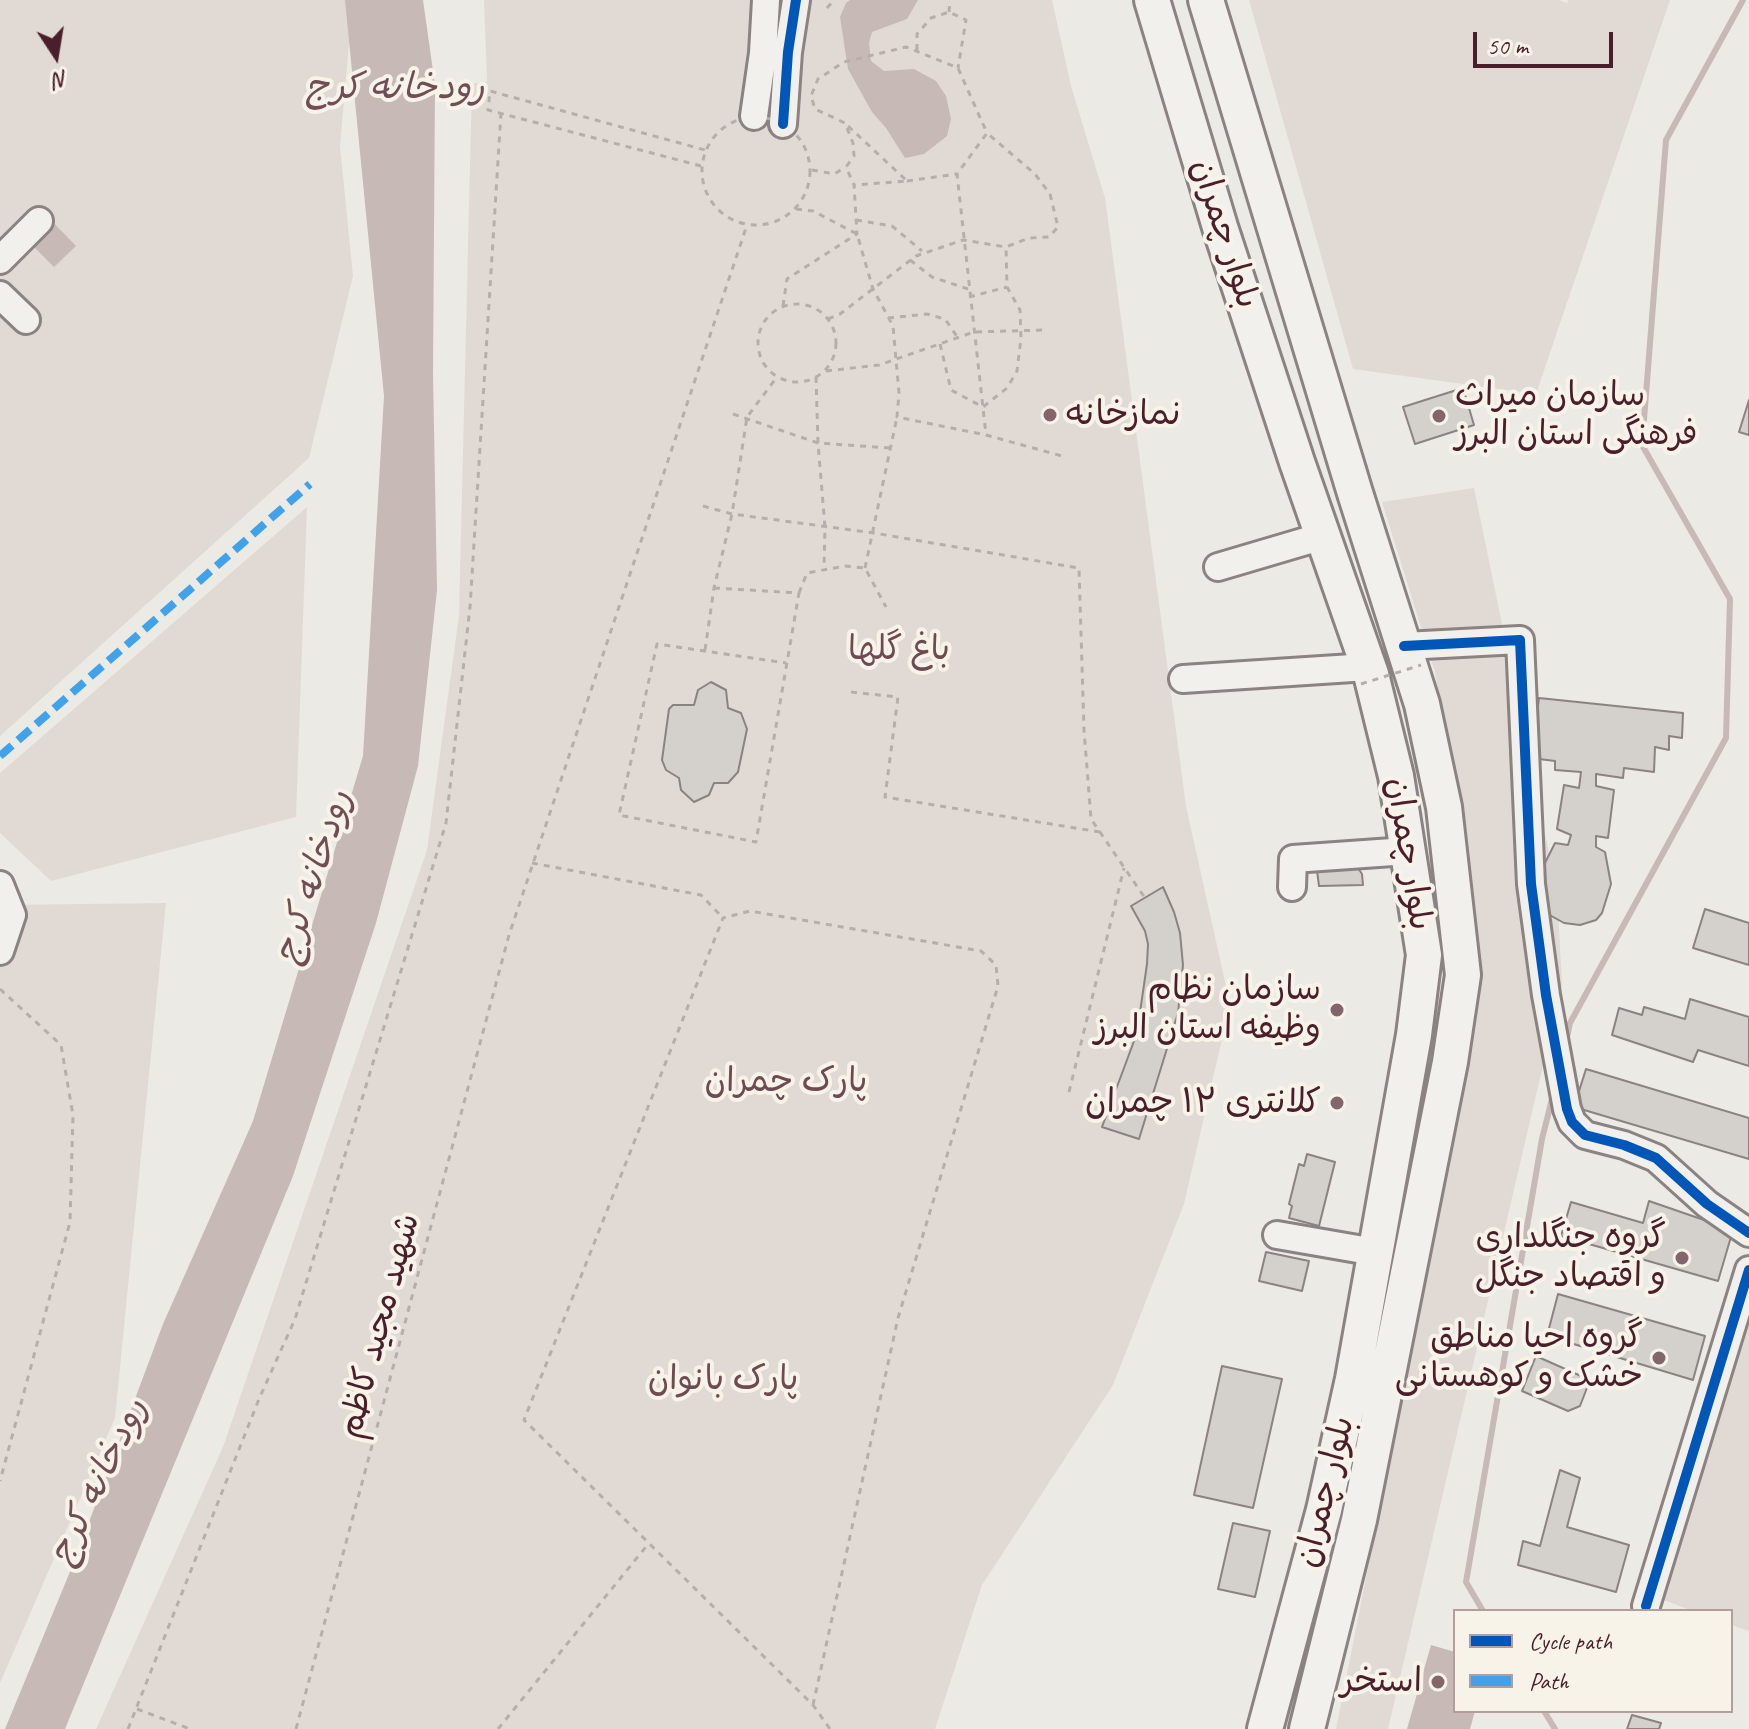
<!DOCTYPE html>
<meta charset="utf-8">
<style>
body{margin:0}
#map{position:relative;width:1749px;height:1729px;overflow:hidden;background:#eceae4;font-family:Caveat,sans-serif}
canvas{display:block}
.legend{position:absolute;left:1453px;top:1609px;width:280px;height:104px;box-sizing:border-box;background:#f7f3e8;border:2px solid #b29e9c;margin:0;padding:10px 14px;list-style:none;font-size:24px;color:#4a1f2b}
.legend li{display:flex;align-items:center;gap:16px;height:40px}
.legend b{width:40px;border:2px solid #b29e9c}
.north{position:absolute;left:16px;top:16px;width:80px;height:80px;-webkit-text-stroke:6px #f7f3e8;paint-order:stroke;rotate:168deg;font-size:22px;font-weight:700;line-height:32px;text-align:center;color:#4a1f2b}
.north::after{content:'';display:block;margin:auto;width:28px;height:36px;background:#4a1f2b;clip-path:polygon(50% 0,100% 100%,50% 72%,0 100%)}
.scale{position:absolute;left:1473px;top:32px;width:140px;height:36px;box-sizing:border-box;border:4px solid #4a1f2b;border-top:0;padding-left:10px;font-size:24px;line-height:28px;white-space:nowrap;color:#4a1f2b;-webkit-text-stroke:6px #f7f3e8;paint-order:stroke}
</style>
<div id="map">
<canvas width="1749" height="1729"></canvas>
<ul class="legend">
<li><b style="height:10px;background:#0057b8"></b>Cycle path</li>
<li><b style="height:10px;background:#40a2eb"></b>Path</li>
</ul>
<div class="north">N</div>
<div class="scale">50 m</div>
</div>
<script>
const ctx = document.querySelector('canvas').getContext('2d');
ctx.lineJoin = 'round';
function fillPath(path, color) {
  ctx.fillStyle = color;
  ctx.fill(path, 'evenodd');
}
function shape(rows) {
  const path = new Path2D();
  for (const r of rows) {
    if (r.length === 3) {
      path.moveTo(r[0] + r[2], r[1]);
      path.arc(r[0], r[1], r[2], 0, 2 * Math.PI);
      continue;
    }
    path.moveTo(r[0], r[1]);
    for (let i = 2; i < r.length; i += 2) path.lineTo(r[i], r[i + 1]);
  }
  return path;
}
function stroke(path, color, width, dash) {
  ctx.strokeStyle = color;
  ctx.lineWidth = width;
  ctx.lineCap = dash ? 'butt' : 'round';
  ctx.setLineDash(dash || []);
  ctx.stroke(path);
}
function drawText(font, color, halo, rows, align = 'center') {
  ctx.font = font + ' Caveat,"Playpen Sans Arabic",sans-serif';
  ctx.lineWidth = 8;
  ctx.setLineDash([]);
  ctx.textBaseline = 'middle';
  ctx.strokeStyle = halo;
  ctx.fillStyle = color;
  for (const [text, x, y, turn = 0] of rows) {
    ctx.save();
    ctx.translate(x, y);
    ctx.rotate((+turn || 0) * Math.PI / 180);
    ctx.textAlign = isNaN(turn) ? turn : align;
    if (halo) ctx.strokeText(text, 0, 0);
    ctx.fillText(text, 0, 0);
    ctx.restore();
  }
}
fillPath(shape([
 [0,0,349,0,352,9,340,146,353,276,309,458,0,736],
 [484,0,1052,0,1071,86,1105,198,1186,806,1230,1004,1184,1204,1113,1385,982,1585,935,1729,96,1729,223,1447,427,850,459,615,472,84,487,81],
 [1249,0,1559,0,1567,3,1568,0,1670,0,1536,394,1353,369],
 [1474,488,1557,891,1562,984,1388,1729,1336,1729,1477,1019,1466,852,1435,672,1382,502],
 [307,507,296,817,51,881,0,833,0,773],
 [166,903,115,1418,0,1683,0,905],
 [1749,1310,1749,1631,1731,1625,1731,1611,1693,1611,1658,1598]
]), '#e1dad4');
fillPath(shape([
 [345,0,423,0,435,85,433,374,437,590,418,766,376,923,293,1176,65,1729,5,1729,74,1562,163,1324,253,1121,363,756,384,396],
 [850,0,918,0,907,19,872,32,869,43,871,61,884,71,914,69,936,81,946,96,951,119,947,136,924,154,905,158,886,128,872,112,848,69,840,17,846,3],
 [48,217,76,246,54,267,26,239],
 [1431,1645,1455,1652,1455,1711,1475,1711,1470,1729,1407,1729]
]), '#c7b9b6');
stroke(shape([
 [1566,1042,1570,1023,1726,738,1730,599,1642,445,1666,140,1743,0],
 [1483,1611,1466,1582,1542,1139,1554,1091],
 [1544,1711,1555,1729]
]), '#c7b9b6', 6);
const building = shape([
 [1463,388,1474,425,1415,444,1403,407,1463,388],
 [1749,400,1749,435,1739,432,1749,400],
 [711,682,726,690,728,708,741,713,747,729,738,772,728,783,714,783,709,795,694,802,681,790,679,778,666,770,662,760,669,709,673,705,694,705,698,690,711,682],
 [1539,698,1683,713,1682,738,1669,736,1669,750,1655,747,1654,772,1624,768,1623,778,1596,774,1596,786,1614,790,1608,838,1596,836,1596,847,1605,852,1611,884,1602,913,1596,920,1580,925,1564,923,1546,913,1544,865,1555,843,1568,845,1571,835,1557,829,1564,785,1579,788,1581,772,1555,770,1555,761,1531,758,1539,698],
 [1316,863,1356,865,1362,874,1363,885,1319,886,1316,863],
 [1163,887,1174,912,1180,933,1183,965,1178,1013,1139,1139,1102,1127,1137,1033,1147,964,1148,944,1145,931,1131,906,1163,887],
 [1705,909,1749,923,1749,965,1693,948,1705,909],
 [1690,999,1749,1017,1749,1066,1698,1050,1693,1062,1612,1035,1619,1008,1642,1015,1644,1007,1685,1019,1690,999],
 [1586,1069,1749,1118,1749,1159,1574,1107,1586,1069],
 [1307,1154,1335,1162,1319,1226,1289,1218,1292,1206,1289,1204,1299,1164,1304,1166,1307,1154],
 [1649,1201,1733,1230,1718,1281,1561,1236,1571,1202,1643,1223,1649,1201],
 [1266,1252,1309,1261,1302,1291,1259,1281,1266,1252],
 [1558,1294,1705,1336,1693,1380,1547,1336,1558,1294],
 [1536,1356,1590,1380,1580,1406,1568,1411,1522,1391,1536,1356],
 [1222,1366,1282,1379,1253,1508,1194,1495,1222,1366],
 [1560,1470,1580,1478,1567,1527,1629,1545,1616,1592,1518,1565,1523,1541,1540,1546,1560,1470],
 [1233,1523,1270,1531,1255,1597,1218,1589,1233,1523],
 [1632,1715,1661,1723,1659,1729,1627,1729,1632,1715]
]);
fillPath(building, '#d4d0cc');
stroke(building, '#8b8282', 2);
const minor = shape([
 [754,116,763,53,766,0],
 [783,124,788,52,796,0],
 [0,260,39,221],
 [0,295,26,320],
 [1218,567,1323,536],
 [1404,646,1520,640,1531,884,1546,995,1567,1109,1572,1122,1585,1135,1624,1145,1656,1158,1707,1204,1749,1233],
 [1183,679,1368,667],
 [0,885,12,915,0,951],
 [1292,887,1293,859,1407,851],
 [1277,1235,1375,1252],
 [1646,1606,1749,1270]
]);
const major = shape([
 [1152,0,1220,227,1297,462,1371,674,1396,776,1424,955,1414,1035,1353,1379,1324,1510,1265,1729],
 [1206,0,1355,493,1422,704,1444,807,1463,975,1450,1062,1359,1520,1307,1729]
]);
stroke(minor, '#8b8282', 32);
stroke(major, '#8b8282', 40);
stroke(shape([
 [827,8,834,0],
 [949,12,950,0],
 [917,50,917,34,931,18,949,12,966,20,958,68],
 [756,171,54],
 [848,126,907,181,855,185],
 [701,166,488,110,490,91,705,150],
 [812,170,834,174,846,167],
 [907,181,957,174],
 [796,209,813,211,857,234,873,289,893,326,899,393,897,417,986,435,1062,456],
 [856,220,892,226,922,251],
 [910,260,932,277,968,289],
 [969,297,1007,287],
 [797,343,39],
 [783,306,787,279,857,234,854,185,846,167,854,156,853,143,845,123,815,109,811,96,818,79,844,62,906,47,958,68,987,133,957,174,986,435],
 [888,318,927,314,945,319,958,338],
 [828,319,840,314,916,256,963,240,1006,247,1029,238,1049,237,1058,227,1050,194,1035,174,987,133],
 [940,344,951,390,983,407,1007,388,1017,371,1021,338,1020,310,1007,287,1006,247],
 [826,371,879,365,974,332,1044,330],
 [816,377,818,443,825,527,824,569],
 [733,414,818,443,890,448],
 [703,506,732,514,874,533,1079,568,1084,730,1091,819,1145,898],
 [865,568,897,417],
 [714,588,799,593,756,842,619,815,657,644,786,663],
 [799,593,807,573,845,566,865,568,886,607],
 [705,650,714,588,732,514,747,417,777,377],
 [851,692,898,697,885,797,1100,832],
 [532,863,701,895,723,918],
 [0,989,61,1045,73,1115,70,1222,0,1481],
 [1069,1092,1124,868],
 [813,1705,898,1318,998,986,996,965,981,951,750,911,723,918,524,1420,813,1705,830,1729],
 [137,1709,190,1729],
 [128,1729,259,1399,295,1319,446,823,470,607,501,113],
 [296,1729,509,935,747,225],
 [498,1729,649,1543]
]), '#b5aead', 3, [6, 6]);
stroke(minor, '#f1f0ec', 26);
stroke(major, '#f1f0ec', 34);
stroke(shape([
 [1361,684,1421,665]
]), '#b5aead', 3, [6, 6]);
stroke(shape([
 [0,756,310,484]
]), '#40a2eb', 8, [16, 8]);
stroke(shape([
 [783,124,788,52,796,0],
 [1404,646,1520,640,1531,884,1546,995,1567,1109,1572,1122,1585,1135,1624,1145,1656,1158,1707,1204,1749,1233],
 [1646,1606,1749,1270]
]), '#0057b8', 10);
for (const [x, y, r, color] of [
 [1050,415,8,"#83666c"],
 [1439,416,8,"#83666c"],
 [1337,1010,8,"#83666c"],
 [1337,1103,8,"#83666c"],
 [1682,1258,8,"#83666c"],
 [1659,1358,8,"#83666c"],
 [1438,1682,8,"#83666c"]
]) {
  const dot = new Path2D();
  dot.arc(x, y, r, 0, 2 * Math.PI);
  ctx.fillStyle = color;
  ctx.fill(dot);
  stroke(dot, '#f7f3e8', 3);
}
drawText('34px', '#4a1f2b', '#f7f3e8', [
 ["بلوار چمران",1224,234,72],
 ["بلوار چمران",1408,854,81],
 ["شهید مجید کاظم",380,1326,-75],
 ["بلوار چمران",1326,1492,-76]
]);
drawText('34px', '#4a1f2b', '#f7f3e8', [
 ["سازمان میراث",1455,396,"left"],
 ["فرهنگی استان البرز",1455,435,"left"],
 ["نمازخانه",1066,415,"left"],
 ["سازمان نظام",1321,990],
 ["وظیفه استان البرز",1321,1029],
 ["کلانتری ۱۲ چمران",1321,1103],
 ["گروه جنگلداری",1666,1238],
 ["و اقتصاد جنگل",1666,1277],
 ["گروه احیا مناطق",1643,1338],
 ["خشک و کوهستانی",1643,1377],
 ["استخر",1422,1682]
], 'right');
drawText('34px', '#6e4a52', '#f7f3e8', [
 ["باغ گلها",899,650],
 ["پارک چمران",786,1082],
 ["پارک بانوان",723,1380]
]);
drawText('italic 36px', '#704e55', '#f7f3e8', [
 ["رودخانه کرج",395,89],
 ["رودخانه کرج",314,877,-72],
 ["رودخانه کرج",99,1482,-64]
]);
</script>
